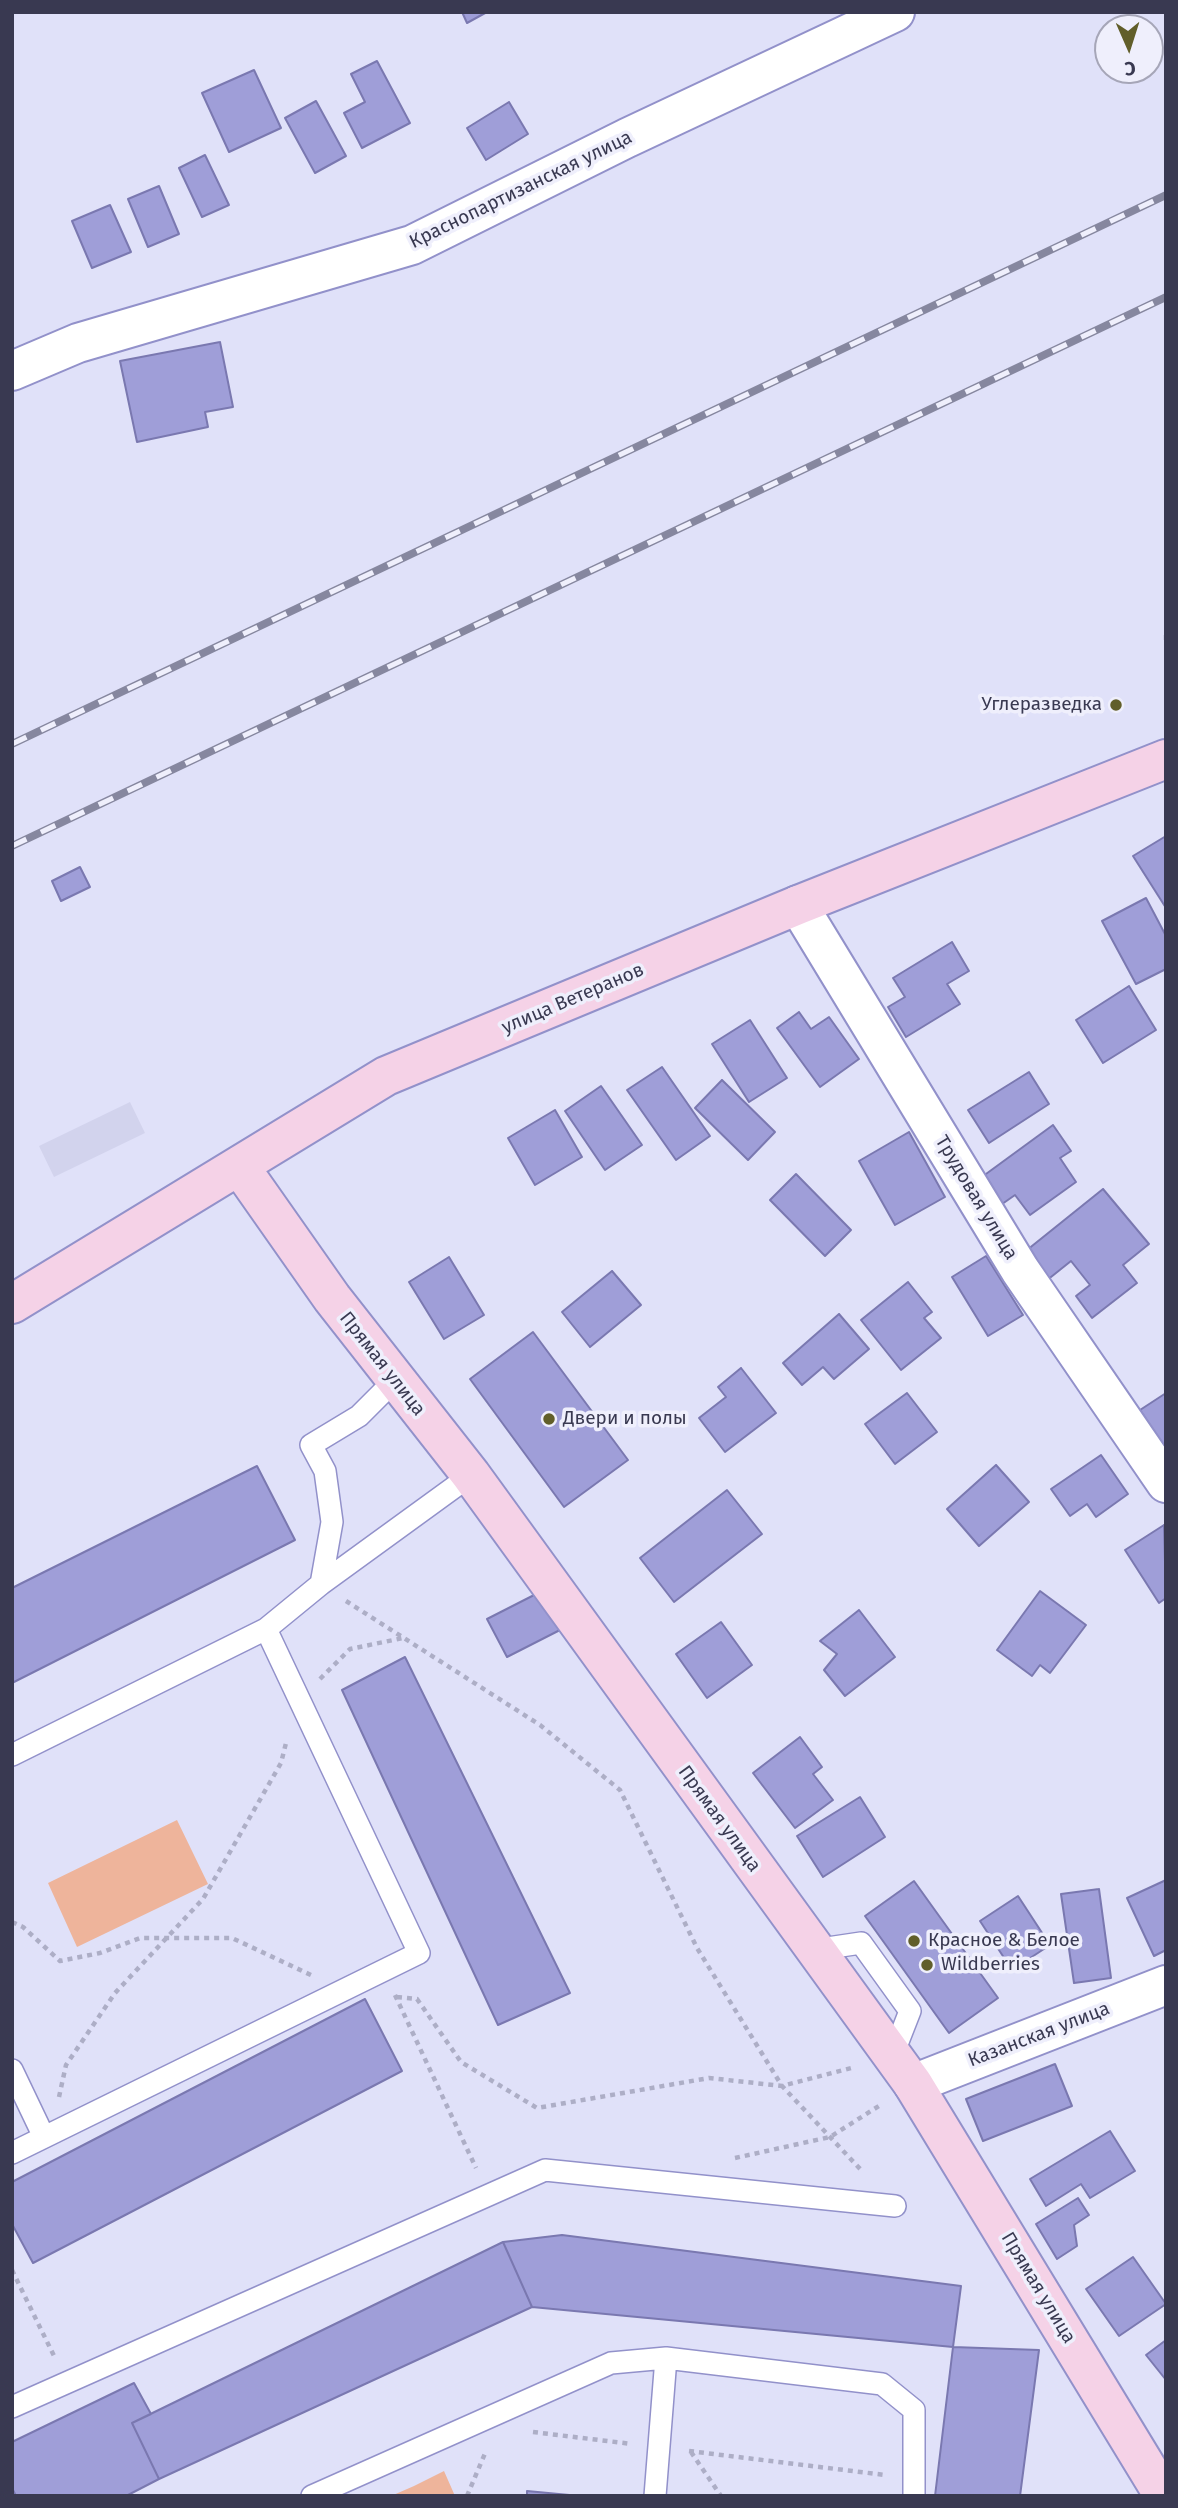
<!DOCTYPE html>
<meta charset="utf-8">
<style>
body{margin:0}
#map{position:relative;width:1178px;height:2508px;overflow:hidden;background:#e0e1f9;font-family:"Fira Sans",sans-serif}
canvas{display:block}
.frame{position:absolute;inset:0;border:14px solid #393951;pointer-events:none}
.north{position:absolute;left:1094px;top:14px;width:70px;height:70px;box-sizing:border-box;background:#efeffc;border:2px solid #a6a6b8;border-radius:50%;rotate:177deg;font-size:19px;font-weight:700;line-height:28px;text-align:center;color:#393951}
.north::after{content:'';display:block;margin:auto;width:24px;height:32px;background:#615e2a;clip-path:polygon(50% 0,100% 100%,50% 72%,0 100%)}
</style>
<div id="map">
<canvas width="1178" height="2508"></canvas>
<div class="frame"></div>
<div class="north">С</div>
</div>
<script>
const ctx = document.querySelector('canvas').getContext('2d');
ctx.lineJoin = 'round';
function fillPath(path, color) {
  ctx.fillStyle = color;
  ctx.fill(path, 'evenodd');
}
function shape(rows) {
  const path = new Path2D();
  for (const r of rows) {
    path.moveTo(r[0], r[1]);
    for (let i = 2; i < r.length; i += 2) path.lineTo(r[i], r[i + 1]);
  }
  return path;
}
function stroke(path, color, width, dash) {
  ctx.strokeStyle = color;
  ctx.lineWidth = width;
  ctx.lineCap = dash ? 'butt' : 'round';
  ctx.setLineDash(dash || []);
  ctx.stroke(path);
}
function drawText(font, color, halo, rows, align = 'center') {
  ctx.font = font + ' "Fira Sans",sans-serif';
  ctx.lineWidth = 7;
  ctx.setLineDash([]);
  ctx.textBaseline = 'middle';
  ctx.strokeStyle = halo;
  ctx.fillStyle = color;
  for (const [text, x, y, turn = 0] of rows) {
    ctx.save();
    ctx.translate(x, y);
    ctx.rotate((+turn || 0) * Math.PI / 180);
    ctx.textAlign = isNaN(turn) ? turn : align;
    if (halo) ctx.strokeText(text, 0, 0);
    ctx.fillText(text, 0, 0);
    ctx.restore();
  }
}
fillPath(shape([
 [130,1102,145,1133,54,1177,39,1146]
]), '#d2d3ed');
fillPath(shape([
 [177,1820,208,1884,77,1947,48,1883],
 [444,2471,455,2496,391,2496,414,2486]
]), '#eeb49b');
const building = shape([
 [462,12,487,12,467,23,462,12],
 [377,61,410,123,362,148,344,113,365,102,351,74,377,61],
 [254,70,281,128,229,152,202,93,254,70],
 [316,101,346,156,315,173,285,118,316,101],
 [509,102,528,134,486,160,467,128,509,102],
 [205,155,229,205,202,217,179,168,205,155],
 [159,186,179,234,148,247,128,199,159,186],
 [110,205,131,252,92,268,72,221,110,205],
 [220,342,233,407,205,412,208,427,137,442,120,361,220,342],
 [1166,836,1166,908,1133,856,1166,836],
 [80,867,90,887,61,901,52,881,80,867],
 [1146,898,1166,936,1166,969,1136,984,1102,921,1146,898],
 [952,942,969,971,947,984,960,1004,906,1037,888,1007,905,997,893,978,952,942],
 [1129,986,1156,1030,1103,1063,1076,1020,1129,986],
 [799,1012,811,1029,829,1017,859,1059,820,1087,777,1028,799,1012],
 [750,1020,787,1078,749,1102,712,1044,750,1020],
 [662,1067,710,1136,676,1160,627,1090,662,1067],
 [1029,1072,1049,1104,989,1143,968,1110,1029,1072],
 [722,1080,775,1132,748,1160,695,1108,722,1080],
 [601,1086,642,1145,605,1170,565,1111,601,1086],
 [555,1110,582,1157,535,1185,508,1138,555,1110],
 [1053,1125,1071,1151,1060,1158,1076,1182,1030,1215,1015,1195,995,1209,975,1182,1053,1125],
 [909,1132,945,1197,895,1225,859,1161,909,1132],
 [796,1174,851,1230,825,1256,770,1200,796,1174],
 [1103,1189,1149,1244,1123,1265,1137,1283,1092,1318,1076,1296,1090,1285,1071,1261,1046,1281,1027,1250,1103,1189],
 [986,1256,1023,1315,988,1336,952,1277,986,1256],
 [449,1257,484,1315,444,1339,409,1282,449,1257],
 [612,1271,641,1305,590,1347,562,1312,612,1271],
 [908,1282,932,1312,924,1318,941,1338,901,1370,861,1320,908,1282],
 [839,1314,869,1349,834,1379,823,1367,802,1385,783,1363,839,1314],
 [533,1332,628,1460,564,1507,470,1379,533,1332],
 [741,1368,776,1413,725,1452,699,1418,726,1397,718,1387,741,1368],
 [907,1393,937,1432,895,1464,865,1424,907,1393],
 [1166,1393,1166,1450,1140,1410,1166,1393],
 [1101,1455,1128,1494,1096,1517,1087,1504,1070,1516,1051,1489,1101,1455],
 [996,1465,1029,1502,979,1546,947,1509,996,1465],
 [257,1466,295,1540,12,1683,12,1588,257,1466],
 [727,1490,762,1534,674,1602,640,1558,727,1490],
 [1164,1525,1166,1598,1159,1603,1125,1550,1164,1525],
 [1040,1591,1086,1625,1050,1673,1040,1665,1032,1676,997,1650,1040,1591],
 [540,1592,560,1630,507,1657,487,1619,540,1592],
 [859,1610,895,1657,845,1696,824,1670,837,1654,820,1641,859,1610],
 [721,1622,752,1665,707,1698,676,1654,721,1622],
 [405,1657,570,1993,498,2025,342,1690,405,1657],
 [800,1737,822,1767,813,1774,833,1800,795,1828,753,1773,800,1737],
 [860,1797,885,1837,823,1877,797,1836,860,1797],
 [1166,1880,1166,1950,1154,1956,1127,1898,1166,1880],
 [914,1881,998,1998,949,2033,865,1916,914,1881],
 [1099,1889,1111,1978,1074,1983,1061,1894,1099,1889],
 [1018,1896,1050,1945,1012,1970,980,1921,1018,1896],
 [365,1999,402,2071,33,2263,12,2224,12,2182,365,1999],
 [1055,2064,1072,2106,983,2141,966,2099,1055,2064],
 [1110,2131,1135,2171,1090,2198,1081,2184,1046,2206,1030,2179,1110,2131],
 [1078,2198,1089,2215,1074,2225,1077,2246,1057,2259,1036,2224,1078,2198],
 [562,2235,961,2286,953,2347,532,2307,503,2242,562,2235],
 [503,2242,532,2307,159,2479,132,2423,503,2242],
 [1133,2257,1166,2304,1119,2336,1086,2289,1133,2257],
 [1166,2340,1166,2380,1146,2355,1166,2340],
 [953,2347,1039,2350,1020,2496,935,2496,953,2347],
 [134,2383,151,2414,132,2423,159,2479,126,2496,16,2496,12,2488,12,2442,134,2383],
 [527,2491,580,2496,527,2496,527,2491]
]);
fillPath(building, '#9f9ed8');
stroke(building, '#7a78b0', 2);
const lane = shape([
 [321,1584,471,1475],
 [266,1629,321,1584,332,1522,325,1471,311,1445,359,1416,394,1381],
 [12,1755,266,1629,419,1953,12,2153],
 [814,1950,861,1943,910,2011,892,2057],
 [12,2070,44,2137],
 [12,2407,545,2170,895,2206],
 [312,2496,611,2363,666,2358,882,2384,914,2410,914,2496],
 [655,2496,666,2358]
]);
const street = shape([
 [12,371,78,343,412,245,627,138,895,12],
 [798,905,1020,1270,1166,1483],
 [913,2084,1166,1985]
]);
const secondary = shape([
 [240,1167,332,1298,471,1475,913,2084,1164,2496],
 [12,1304,386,1076,798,905,1166,759]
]);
stroke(lane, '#9291ca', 24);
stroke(street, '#9291ca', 42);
stroke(secondary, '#9291ca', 42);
stroke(shape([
 [1166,635,1166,643],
 [346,1601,540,1725,620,1790,697,1948,782,2086,863,2172],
 [320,1679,350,1649,403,1638],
 [12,1922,23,1927,60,1961,100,1953,140,1938,232,1938,311,1975],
 [395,1995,476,2168],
 [397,1997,417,1999,461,2062,537,2108,709,2078,782,2086,855,2067],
 [59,2097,66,2065,115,1993,203,1899,281,1763,286,1743],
 [735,2158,830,2137,882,2104],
 [12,2270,55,2358],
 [533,2432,632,2444],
 [689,2451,885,2475],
 [691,2452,721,2496],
 [467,2496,486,2451]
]), '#adaec6', 4.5, [5, 5]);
stroke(lane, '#fff', 21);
stroke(street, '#fff', 38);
stroke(secondary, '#f5d2e7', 38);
const rail = shape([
 [12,744,1166,195],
 [12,846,1166,297]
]);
stroke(rail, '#86879f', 8);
stroke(rail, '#efeffc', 5, [16]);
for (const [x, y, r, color] of [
 [1116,705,7,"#615e2a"],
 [549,1419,7,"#615e2a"],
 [914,1941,7,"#615e2a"],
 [927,1965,7,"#615e2a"]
]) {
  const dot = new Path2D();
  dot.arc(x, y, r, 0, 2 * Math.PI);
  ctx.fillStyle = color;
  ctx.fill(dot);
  stroke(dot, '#efeffc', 2.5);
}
drawText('19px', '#393951', '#efeffc', [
 ["Краснопартизанская улица",521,190,-26],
 ["улица Ветеранов",573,999,-23],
 ["Трудовая улица",976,1198,59],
 ["Прямая улица",382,1364,52],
 ["Прямая улица",719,1819,54],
 ["Казанская улица",1039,2035,-21],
 ["Прямая улица",1038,2288,59]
]);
drawText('19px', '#393951', '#efeffc', [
 ["Углеразведка",1102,705,"right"],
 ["Двери и полы",563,1419],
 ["Красное & Белое",928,1941],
 ["Wildberries",941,1965]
], 'left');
</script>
